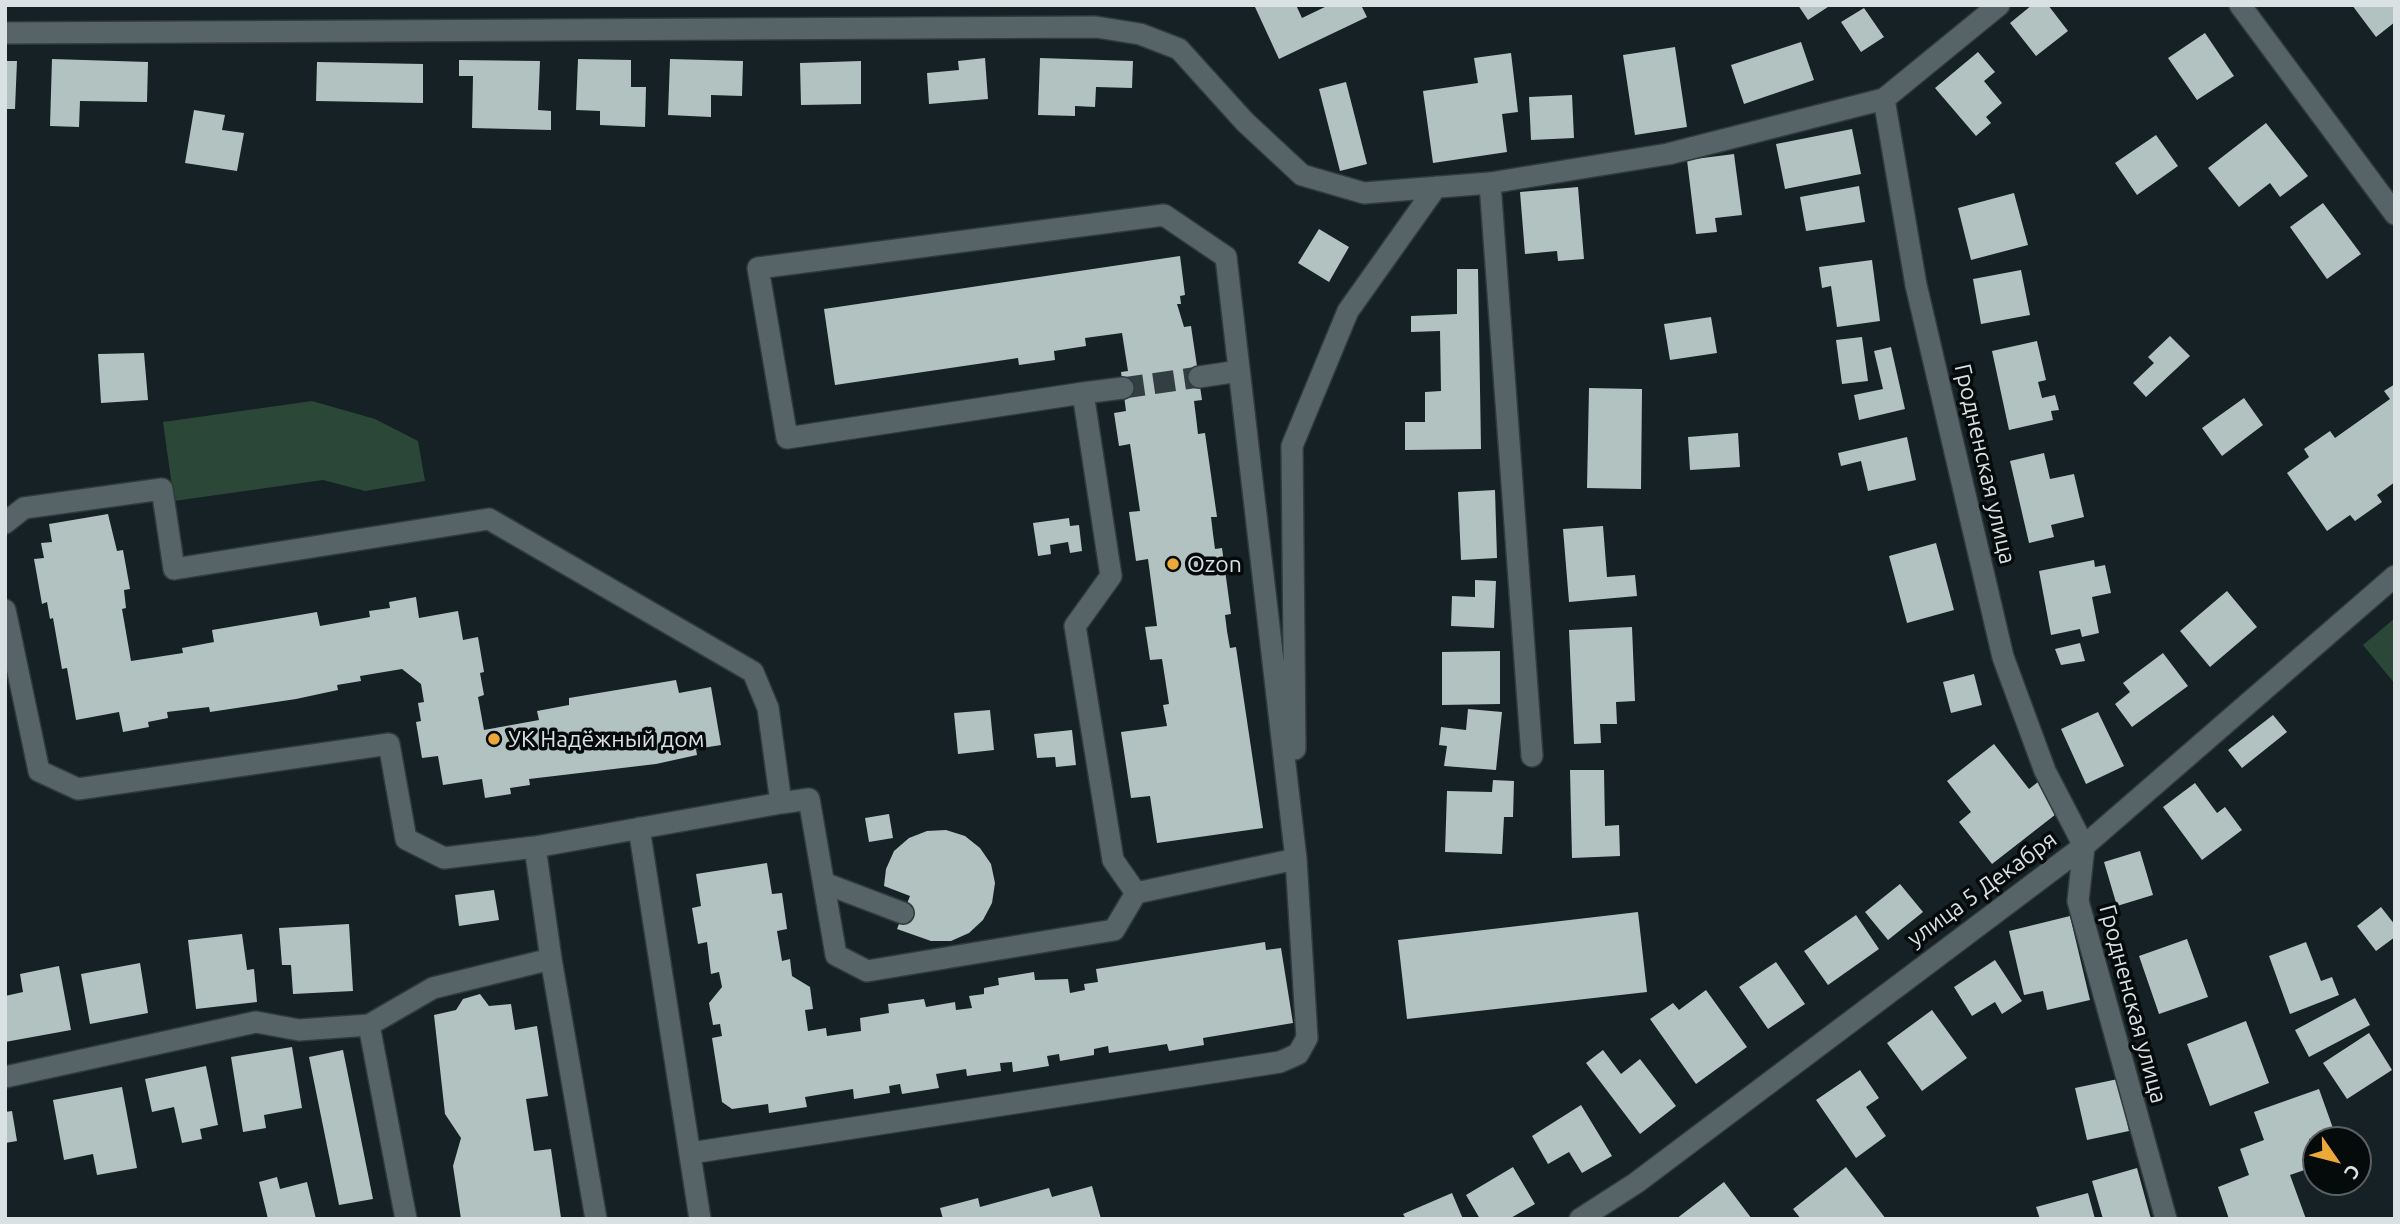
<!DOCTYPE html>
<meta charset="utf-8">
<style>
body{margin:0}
#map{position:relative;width:2400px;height:1224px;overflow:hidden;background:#152124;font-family:Ubuntu,sans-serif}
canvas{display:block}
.frame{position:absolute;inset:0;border:7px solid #d9e1e3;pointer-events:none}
.north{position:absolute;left:2302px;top:1126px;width:70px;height:70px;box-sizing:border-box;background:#050a0b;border:2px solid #5a6061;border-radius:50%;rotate:125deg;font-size:19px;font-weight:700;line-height:28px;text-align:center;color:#d9e1e3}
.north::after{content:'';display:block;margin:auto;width:24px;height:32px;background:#eca93a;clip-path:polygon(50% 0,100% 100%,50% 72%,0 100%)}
</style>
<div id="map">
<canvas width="2400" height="1224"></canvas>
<div class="frame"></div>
<div class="north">С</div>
</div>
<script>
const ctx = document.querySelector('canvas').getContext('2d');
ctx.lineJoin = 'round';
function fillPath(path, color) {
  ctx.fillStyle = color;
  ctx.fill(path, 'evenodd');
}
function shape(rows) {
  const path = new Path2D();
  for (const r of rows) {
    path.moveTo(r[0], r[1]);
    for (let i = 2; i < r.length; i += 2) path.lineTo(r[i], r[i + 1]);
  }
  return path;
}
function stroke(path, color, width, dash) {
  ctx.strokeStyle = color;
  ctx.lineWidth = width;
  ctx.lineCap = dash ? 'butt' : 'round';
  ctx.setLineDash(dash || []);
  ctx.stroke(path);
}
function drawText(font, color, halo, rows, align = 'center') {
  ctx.font = font + ' Ubuntu,sans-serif';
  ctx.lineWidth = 7;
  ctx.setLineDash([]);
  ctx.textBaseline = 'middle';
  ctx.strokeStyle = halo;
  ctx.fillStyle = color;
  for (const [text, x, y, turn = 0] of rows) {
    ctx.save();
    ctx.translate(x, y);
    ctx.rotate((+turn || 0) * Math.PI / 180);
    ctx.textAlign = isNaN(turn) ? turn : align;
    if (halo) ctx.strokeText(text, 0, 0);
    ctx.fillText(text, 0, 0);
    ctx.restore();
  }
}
fillPath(shape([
 [312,401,375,419,418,441,425,481,365,491,323,480,174,501,163,422],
 [2395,618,2395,684,2363,645]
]), '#2b4738');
fillPath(shape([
 [1258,5,1296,5,1302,18,1329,5,1361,5,1367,17,1279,59,1255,7],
 [1798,5,1831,5,1808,20],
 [2032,5,2048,5,2068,31,2036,56,2010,23],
 [2352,5,2395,5,2395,22,2376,37],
 [1864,8,1884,37,1861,52,1841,22],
 [2205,33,2234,76,2197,100,2168,58],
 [1801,42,1814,80,1744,104,1731,65],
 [1675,47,1687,127,1635,135,1623,55],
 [1978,52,1995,72,1984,81,2002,103,1986,117,1991,123,1976,136,1935,88],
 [1511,53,1518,112,1502,114,1507,152,1433,163,1423,91,1478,83,1474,58],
 [985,58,988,99,929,104,927,73,959,70,958,61],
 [1040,58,1133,61,1132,88,1096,87,1095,107,1075,106,1075,116,1038,115],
 [52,59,148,62,147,102,80,101,79,127,50,126],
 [578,59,631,60,631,87,646,87,645,127,600,125,600,111,576,110],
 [670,59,743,61,742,96,711,95,711,117,668,115],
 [459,60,540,61,538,110,551,111,551,130,472,128,473,76,459,76],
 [5,61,17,61,15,109,5,109],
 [861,61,861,104,801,105,800,63],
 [317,62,423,64,423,103,316,101],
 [1346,82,1367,164,1340,171,1319,89],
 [1572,95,1574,138,1531,140,1529,97],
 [194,110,225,115,222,130,244,133,237,171,185,163],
 [2266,123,2308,176,2280,197,2270,183,2239,207,2208,168],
 [1852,129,1861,174,1785,189,1776,144],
 [2156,135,2178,166,2137,195,2115,163],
 [1734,154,1742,215,1715,218,1717,232,1696,234,1687,160],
 [1859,186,1865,222,1806,231,1800,197],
 [1578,187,1584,259,1558,261,1557,251,1525,254,1520,192],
 [2014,193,2028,245,1971,260,1958,208],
 [2323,203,2361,254,2327,279,2290,227],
 [1319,229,1349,247,1329,282,1298,263],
 [1180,256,1185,295,1180,296,1181,304,1177,304,1184,327,1191,326,1202,400,1194,401,1196,417,1198,434,1205,433,1217,517,1211,517,1213,534,1215,549,1222,548,1231,614,1225,615,1227,631,1230,648,1236,647,1263,828,1157,843,1150,796,1131,798,1121,732,1167,726,1163,705,1169,704,1162,659,1150,660,1145,627,1157,626,1148,559,1136,561,1129,512,1140,511,1130,444,1119,446,1114,413,1126,411,1121,372,1128,371,1122,333,1085,338,1086,346,1054,351,1055,360,1019,365,1018,358,835,385,824,309],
 [1872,260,1880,321,1837,327,1831,286,1822,288,1819,267],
 [1457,269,1478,269,1481,449,1405,450,1405,422,1425,422,1425,392,1441,391,1440,331,1411,332,1411,316,1457,314],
 [2021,270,2030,315,1981,324,1973,279],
 [1711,317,1717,353,1670,360,1664,324],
 [2170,336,2190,356,2146,397,2133,383,2154,363,2148,357],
 [1862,337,1868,381,1842,384,1836,340],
 [2037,341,2046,380,2038,382,2042,398,2055,395,2059,410,2051,411,2053,420,2009,430,1992,351],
 [1891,347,1905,409,1859,420,1854,395,1883,389,1874,351],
 [144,353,148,400,101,403,98,354],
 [2395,384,2395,482,2377,495,2382,502,2355,521,2350,515,2327,531,2287,473,2309,457,2304,449,2330,431,2335,438,2390,399,2384,391],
 [1589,388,1642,389,1641,489,1587,488],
 [2244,398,2263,425,2222,456,2202,428],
 [1738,433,1740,467,1690,470,1688,437],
 [1907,437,1916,480,1868,491,1861,461,1841,466,1838,453],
 [2044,453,2050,479,2074,474,2084,517,2051,525,2054,537,2029,543,2010,461],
 [1495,490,1497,558,1461,560,1458,492],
 [108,514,117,551,123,550,130,589,124,590,126,608,122,609,131,661,183,653,182,648,214,642,212,630,317,612,320,626,370,617,369,611,390,608,389,602,416,597,419,618,458,611,463,640,478,637,484,672,480,673,484,695,478,697,484,730,539,720,537,711,569,705,569,698,676,680,679,693,711,687,721,745,696,749,697,755,656,764,529,779,530,785,510,788,511,794,485,798,482,779,443,785,438,756,422,758,416,722,421,721,418,703,424,702,421,684,402,669,360,676,361,681,337,685,338,690,296,699,210,712,209,707,167,712,168,718,148,722,149,727,123,732,119,712,76,720,67,668,62,669,53,618,50,619,47,602,42,604,34,559,44,558,41,543,52,542,49,524],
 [1069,518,1070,526,1079,525,1082,551,1070,553,1068,542,1050,545,1051,554,1038,556,1033,523],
 [1603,526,1607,577,1635,575,1637,596,1569,602,1563,529],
 [1936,543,1954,610,1907,623,1889,556],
 [2094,560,2095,567,2105,565,2111,593,2092,597,2099,633,2082,637,2080,629,2051,635,2039,571],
 [1475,580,1496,581,1494,628,1451,626,1452,596,1475,597],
 [2227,591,2257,627,2210,667,2180,631],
 [1632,627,1635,701,1616,702,1617,724,1600,724,1601,743,1574,744,1569,630],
 [2080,643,2085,661,2061,665,2055,649],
 [1500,651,1500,704,1442,705,1442,652],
 [2163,653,2188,686,2132,727,2115,704,2130,692,2123,683],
 [1974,674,1982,705,1951,713,1943,682],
 [1468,709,1502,712,1496,770,1444,766,1447,746,1439,745,1441,727,1466,730],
 [990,710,994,750,958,754,954,713],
 [2098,712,2124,766,2086,784,2061,729],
 [2273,715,2287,732,2242,768,2228,750],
 [1072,730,1076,765,1056,767,1055,757,1037,758,1034,734],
 [1994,744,2029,789,2038,782,2060,811,1992,864,1959,822,1971,812,1947,781],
 [1570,770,1604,770,1605,826,1619,825,1620,856,1572,858],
 [1493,780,1514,781,1513,817,1504,817,1502,854,1445,852,1447,791,1492,792],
 [2195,783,2217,813,2225,807,2242,830,2202,860,2163,807],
 [889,814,893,838,869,842,865,818],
 [946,830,965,836,980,848,991,864,995,883,992,903,983,920,969,933,951,941,931,941,897,929,910,896,884,886,886,869,894,851,909,838,927,831],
 [2140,851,2153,895,2117,906,2104,862],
 [767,863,772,894,782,893,787,929,777,931,782,961,790,959,792,976,810,987,813,1009,805,1010,808,1031,826,1028,827,1036,861,1031,860,1018,889,1013,888,1004,924,999,926,1007,955,1002,956,1010,972,1008,969,996,984,994,984,988,999,985,998,978,1034,972,1035,980,1068,979,1070,993,1085,990,1084,984,1098,982,1096,969,1265,942,1266,950,1281,948,1293,1023,1203,1038,1204,1045,1169,1051,1167,1044,1109,1053,1108,1046,1094,1049,1094,1055,1060,1061,1059,1054,1047,1056,1049,1066,1013,1072,1012,1062,1000,1063,1001,1071,967,1076,966,1069,936,1074,939,1088,902,1094,900,1084,889,1086,890,1093,854,1099,853,1089,805,1097,807,1107,769,1113,768,1104,732,1109,722,1102,712,1038,722,1036,720,1024,713,1025,709,1003,722,987,719,972,711,974,707,942,698,944,692,908,701,906,696,874],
 [1900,884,1923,912,1888,940,1865,912],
 [494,890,499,920,459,926,455,895],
 [2381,907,2395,925,2395,937,2376,951,2357,926],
 [1638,912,1647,992,1407,1019,1398,940],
 [1856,915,1879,949,1828,985,1804,951],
 [2070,916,2090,1000,2047,1010,2043,991,2024,995,2009,931],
 [349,924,353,991,293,994,291,965,282,965,279,928],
 [242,934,247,970,254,969,257,1002,196,1009,188,940],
 [2187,939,2208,997,2159,1014,2139,956],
 [2306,942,2321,981,2332,977,2339,995,2290,1014,2269,956],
 [1995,960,2022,1001,2002,1014,1995,1002,1972,1016,1954,987],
 [1776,962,1805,1004,1768,1029,1739,987],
 [140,963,148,1013,90,1024,81,974],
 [59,966,71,1030,5,1042,5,996,23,992,20,974],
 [1706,990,1747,1047,1696,1084,1650,1019,1673,1003,1679,1010],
 [480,994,489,1006,511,1004,515,1030,537,1026,548,1096,526,1099,534,1151,551,1149,561,1218,461,1219,453,1166,461,1138,445,1114,434,1015,456,1010,463,999],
 [2355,998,2370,1025,2309,1057,2295,1030],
 [1932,1010,1967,1058,1922,1091,1887,1043],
 [2246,1021,2269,1083,2210,1106,2187,1044],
 [2369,1033,2392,1070,2347,1099,2323,1063],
 [292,1047,302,1108,264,1115,266,1128,243,1132,231,1057],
 [343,1050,373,1199,339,1205,309,1057],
 [1603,1050,1621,1074,1640,1059,1676,1106,1640,1134,1586,1063],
 [206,1066,218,1125,200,1129,202,1139,182,1143,174,1107,152,1112,145,1079],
 [1860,1070,1879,1098,1866,1107,1886,1136,1856,1158,1816,1100],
 [2118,1079,2129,1131,2087,1140,2075,1088],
 [122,1087,137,1168,97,1175,93,1154,64,1160,53,1100],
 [2319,1089,2334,1131,2309,1139,2316,1166,2290,1175,2306,1219,2229,1219,2218,1187,2249,1175,2240,1149,2264,1140,2254,1112],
 [1581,1105,1612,1156,1582,1173,1569,1152,1548,1164,1532,1136],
 [12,1111,17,1141,5,1143,5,1112],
 [1513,1167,1535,1204,1509,1219,1480,1219,1466,1195],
 [1846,1167,1886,1219,1801,1219,1793,1209],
 [2137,1168,2151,1219,2103,1219,2092,1181],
 [277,1177,280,1189,307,1182,316,1219,268,1219,259,1182],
 [1724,1182,1752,1219,1676,1219],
 [1092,1186,1101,1219,943,1219,940,1208,978,1198,980,1207,1049,1188,1052,1197],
 [1452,1193,1463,1219,1406,1219,1403,1214],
 [2088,1193,2095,1219,2040,1219,2036,1207]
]), '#b2c2c0');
stroke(shape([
 [1123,388,1199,377]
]), '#323e41', 21, [21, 10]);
const minor = shape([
 [2240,5,2395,214],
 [5,33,1096,27,1140,34,1179,49,1245,122,1302,175,1364,193,1490,183,1668,154,1884,99,1916,285,2003,657,2045,771,2084,846,2078,901,2166,1219],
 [1884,99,1999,5],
 [1490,183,1532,756],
 [1199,377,1239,371],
 [1083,393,1123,388],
 [5,523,24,508,162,489,174,569,489,519,753,672,768,708,781,803,535,847,444,858,406,839,389,744,78,789,39,771,5,610],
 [1295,749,1292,446,1348,311,1436,187],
 [781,803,809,799,836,955,867,971,1114,930,1136,893,1296,859],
 [639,828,700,1219],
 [535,847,551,959],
 [824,883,903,913],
 [5,1077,256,1022,299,1030,369,1025],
 [691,1153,1280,1062,1298,1054,1307,1038,1296,859,1226,257,1164,215,758,268,787,438,1083,393,1111,576,1075,626,1113,860,1136,893],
 [406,1219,369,1025,433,988,551,959,596,1219],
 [1580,1219,1636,1183,2084,846,2395,576]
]);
stroke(minor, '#313a3c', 24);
stroke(minor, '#566467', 21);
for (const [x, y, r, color] of [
 [1173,564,7,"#eca93a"],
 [494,739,7,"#eca93a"]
]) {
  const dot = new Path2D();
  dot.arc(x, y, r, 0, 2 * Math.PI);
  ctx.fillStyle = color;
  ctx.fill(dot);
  stroke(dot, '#050a0b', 2.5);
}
drawText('23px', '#d9e1e3', '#050a0b', [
 ["Гродненская улица",1985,464,77],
 ["улица 5 Декабря",1982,889,-36],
 ["Гродненская улица",2133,1004,75]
]);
drawText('23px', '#d9e1e3', '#050a0b', [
 ["Ozon",1187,564],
 ["УК Надёжный дом",508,739]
], 'left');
</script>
